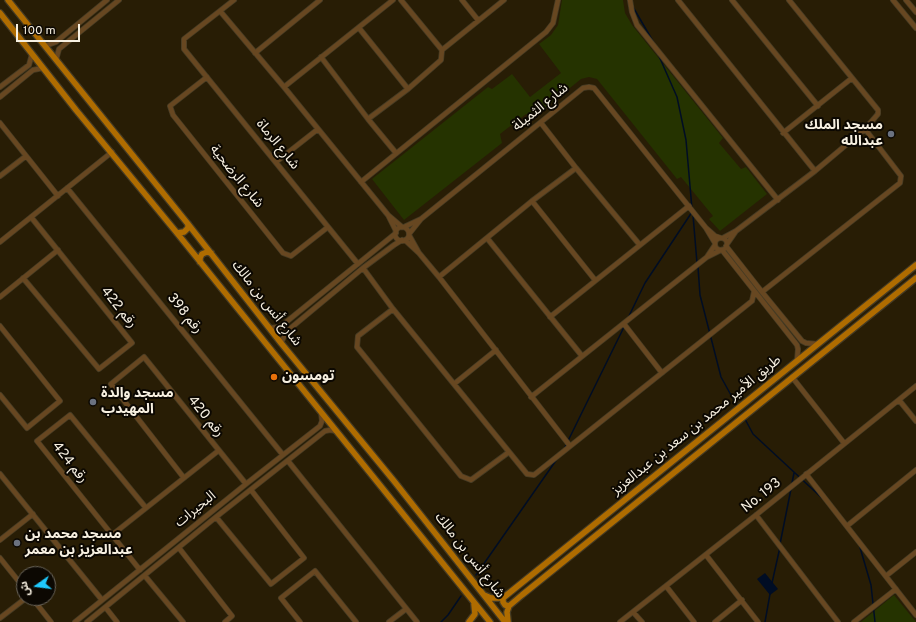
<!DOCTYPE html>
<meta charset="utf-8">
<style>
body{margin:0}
#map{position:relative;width:916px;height:622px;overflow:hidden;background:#281d05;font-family:Overpass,"Noto Sans Arabic",sans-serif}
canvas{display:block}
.north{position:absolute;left:16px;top:566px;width:40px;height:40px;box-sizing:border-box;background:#0c0802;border:1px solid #6a655b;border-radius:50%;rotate:256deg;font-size:11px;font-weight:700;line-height:16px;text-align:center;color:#f7f0e1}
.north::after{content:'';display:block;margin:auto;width:14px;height:18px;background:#1fc9fd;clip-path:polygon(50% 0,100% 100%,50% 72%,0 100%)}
.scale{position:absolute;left:16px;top:24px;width:64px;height:18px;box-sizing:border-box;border:2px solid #f7f0e1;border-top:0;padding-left:5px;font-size:12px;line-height:14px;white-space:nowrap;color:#f7f0e1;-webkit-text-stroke:3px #0c0802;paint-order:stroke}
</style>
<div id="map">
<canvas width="916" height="622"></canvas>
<div class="north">ش</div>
<div class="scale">100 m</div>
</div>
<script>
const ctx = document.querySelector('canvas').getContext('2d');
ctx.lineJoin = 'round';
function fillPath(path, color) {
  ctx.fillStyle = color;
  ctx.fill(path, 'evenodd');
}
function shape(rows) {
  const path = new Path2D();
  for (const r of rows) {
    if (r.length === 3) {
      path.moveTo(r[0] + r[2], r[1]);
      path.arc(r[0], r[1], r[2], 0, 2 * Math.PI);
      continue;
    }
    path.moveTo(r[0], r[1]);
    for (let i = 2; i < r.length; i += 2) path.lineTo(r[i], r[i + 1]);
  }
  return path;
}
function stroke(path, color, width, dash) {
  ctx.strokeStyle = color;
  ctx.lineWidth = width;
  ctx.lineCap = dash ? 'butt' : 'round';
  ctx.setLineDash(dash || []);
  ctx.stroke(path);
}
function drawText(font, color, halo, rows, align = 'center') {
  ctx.font = font + ' Overpass,"Noto Sans Arabic",sans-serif';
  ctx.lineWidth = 4;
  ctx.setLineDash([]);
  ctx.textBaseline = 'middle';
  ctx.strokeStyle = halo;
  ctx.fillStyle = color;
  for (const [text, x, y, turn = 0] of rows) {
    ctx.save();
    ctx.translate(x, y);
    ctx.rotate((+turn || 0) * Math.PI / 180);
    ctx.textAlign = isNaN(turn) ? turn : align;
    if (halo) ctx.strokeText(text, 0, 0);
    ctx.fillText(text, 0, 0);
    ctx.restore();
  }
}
fillPath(shape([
 [562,0,623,0,625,13,632,25,723,138,719,143,741,169,746,167,767,194,720,231,709,219,713,216,681,177,677,179,597,79,589,77,581,79,533,118,526,114,500,134,502,143,404,220,372,179,488,87,492,89,512,74,530,97,561,73,539,44,551,35,558,25],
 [894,595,916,622,861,622]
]), '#253300');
fillPath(shape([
 [765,573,778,589,770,595,757,579]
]), '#000d24');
stroke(shape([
 [633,7,654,43],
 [659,56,677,97,686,140,692,209],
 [693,215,697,263],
 [698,267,700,295,721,377,737,406],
 [628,318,645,283,692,212],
 [745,419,753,434,823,499],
 [565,447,624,327],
 [792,483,794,473],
 [780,544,791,489],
 [859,544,871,585,875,622],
 [476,575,557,459],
 [772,583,780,547],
 [441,622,448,615,461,596],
 [765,622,770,594]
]), '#000d24', 1.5);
const minor = shape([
 [234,0,184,39,184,49,358,264],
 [401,0,442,50],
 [462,0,478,20],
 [630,0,632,12,637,25,778,200],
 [678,0,815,171],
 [732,0,818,106],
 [893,0,916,28],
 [906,0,916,12],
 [220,11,284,87,388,215],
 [359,28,408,89],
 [45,46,56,42,107,0],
 [255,53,320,0],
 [321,57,368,119,396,153],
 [56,60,59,49,119,0],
 [207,77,170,106,173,115,283,253,291,256,328,227],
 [0,87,29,65,32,54],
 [284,87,393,0],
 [0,97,33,70,43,68],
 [368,119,408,89,441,60,442,50,504,0],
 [0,123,58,196],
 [541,123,576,168,639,244],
 [783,133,852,78],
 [276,162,318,129],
 [0,176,26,156],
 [361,182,546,32,553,23,558,0],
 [67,188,283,455],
 [532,201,595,280],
 [421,219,583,88,589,87,594,88,706,228],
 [404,227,421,219,409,234],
 [402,234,7],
 [396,231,388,215,402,227],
 [736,231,815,171,865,129,878,114,878,110,789,0],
 [721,244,6],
 [487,238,582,356],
 [723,238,736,231,727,244],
 [405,240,419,253,409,235],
 [0,242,112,152],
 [715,243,706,228,715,236,721,238],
 [715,245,707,257,721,250],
 [726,246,762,292,802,341,806,343,817,344],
 [722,250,797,345,798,349,797,361],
 [419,253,439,277,570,446],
 [363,268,393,309,527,474,534,475,752,301,754,292],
 [439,277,532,201,576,168],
 [23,278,99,369,132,343,31,217],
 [762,292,900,183,901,176,865,129],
 [0,297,58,250],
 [393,309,358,336,357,347,461,476,471,480,509,452],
 [550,317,689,206],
 [624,324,662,373],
 [0,326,60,401,27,428,0,395],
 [270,328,280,327,396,233],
 [281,343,286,332,363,268,394,245,402,240],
 [792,377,844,443],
 [454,384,496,350],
 [531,397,707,257],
 [899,400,916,421],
 [288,461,417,622],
 [0,474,102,600],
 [806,474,916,615],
 [184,478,111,384,144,357,246,484],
 [756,515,838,622],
 [216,517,271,584,304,558,251,490],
 [847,526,916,470],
 [112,535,218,451],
 [0,540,33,514],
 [179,548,232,616,225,622],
 [706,555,758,622],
 [0,558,24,588],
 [140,570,37,441,70,415,146,508],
 [145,576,183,622],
 [886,576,916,552],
 [666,586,694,622],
 [32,598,51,622],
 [106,608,117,622],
 [633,612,642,622],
 [0,618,26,598],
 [75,622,246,484,320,426,322,421,321,412],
 [87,622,216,517,325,431,330,430,336,431],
 [300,622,281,598,315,571,356,622],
 [389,622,406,609],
 [620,622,756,515,916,386],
 [715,622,742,600],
 [854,622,896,589]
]);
const major = shape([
 [8,0,188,224,281,343,394,481,505,622],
 [0,13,76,110,177,233,490,622],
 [177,233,184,232,188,228,188,224],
 [200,262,200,258,202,254,207,252,211,253],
 [484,595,491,598,503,598],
 [503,598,916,265],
 [503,598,503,602,505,605,509,606],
 [469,622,475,614,474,604],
 [508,622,507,612,509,606,522,595,916,278]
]);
stroke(minor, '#453b24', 6);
stroke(major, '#453b24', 8);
stroke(minor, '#674721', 4.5);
stroke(major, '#af6c00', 5.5);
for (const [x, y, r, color] of [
 [891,134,4,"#6b7280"],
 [274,377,4,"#e8710a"],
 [93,402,4,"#6b7280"],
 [17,543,4,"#6b7280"]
]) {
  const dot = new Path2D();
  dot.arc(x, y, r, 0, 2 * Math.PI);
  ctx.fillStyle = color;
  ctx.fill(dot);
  stroke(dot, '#0c0802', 1.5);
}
drawText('14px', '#f7f0e1', '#0c0802', [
 ["شارع الثميلة",541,108,-39],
 ["شارع الرماة",277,145,51],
 ["شارع الرضحية",236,177,51],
 ["شارع أنس بن مالك",266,304,52],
 ["رقم 422",118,308,51],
 ["رقم 398",184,314,51],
 ["رقم 420",205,417,51],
 ["طريق الأمير محمد بن سعد بن عبدالعزيز",697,426,-39],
 ["رقم 424",69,463,52],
 ["No. 193",762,496,-39],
 ["البحيرات",196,510,-39],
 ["شارع أنس بن مالك",469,556,52]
]);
drawText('bold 14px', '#f7f0e1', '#0c0802', [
 ["مسجد الملك",883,126,"right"],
 ["عبدالله",883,142,"right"],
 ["تومسون",282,377],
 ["مسجد والدة",101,394],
 ["المهيدب",101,410],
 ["مسجد محمد بن",25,535],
 ["عبدالعزيز بن معمر",25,551]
], 'left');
</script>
